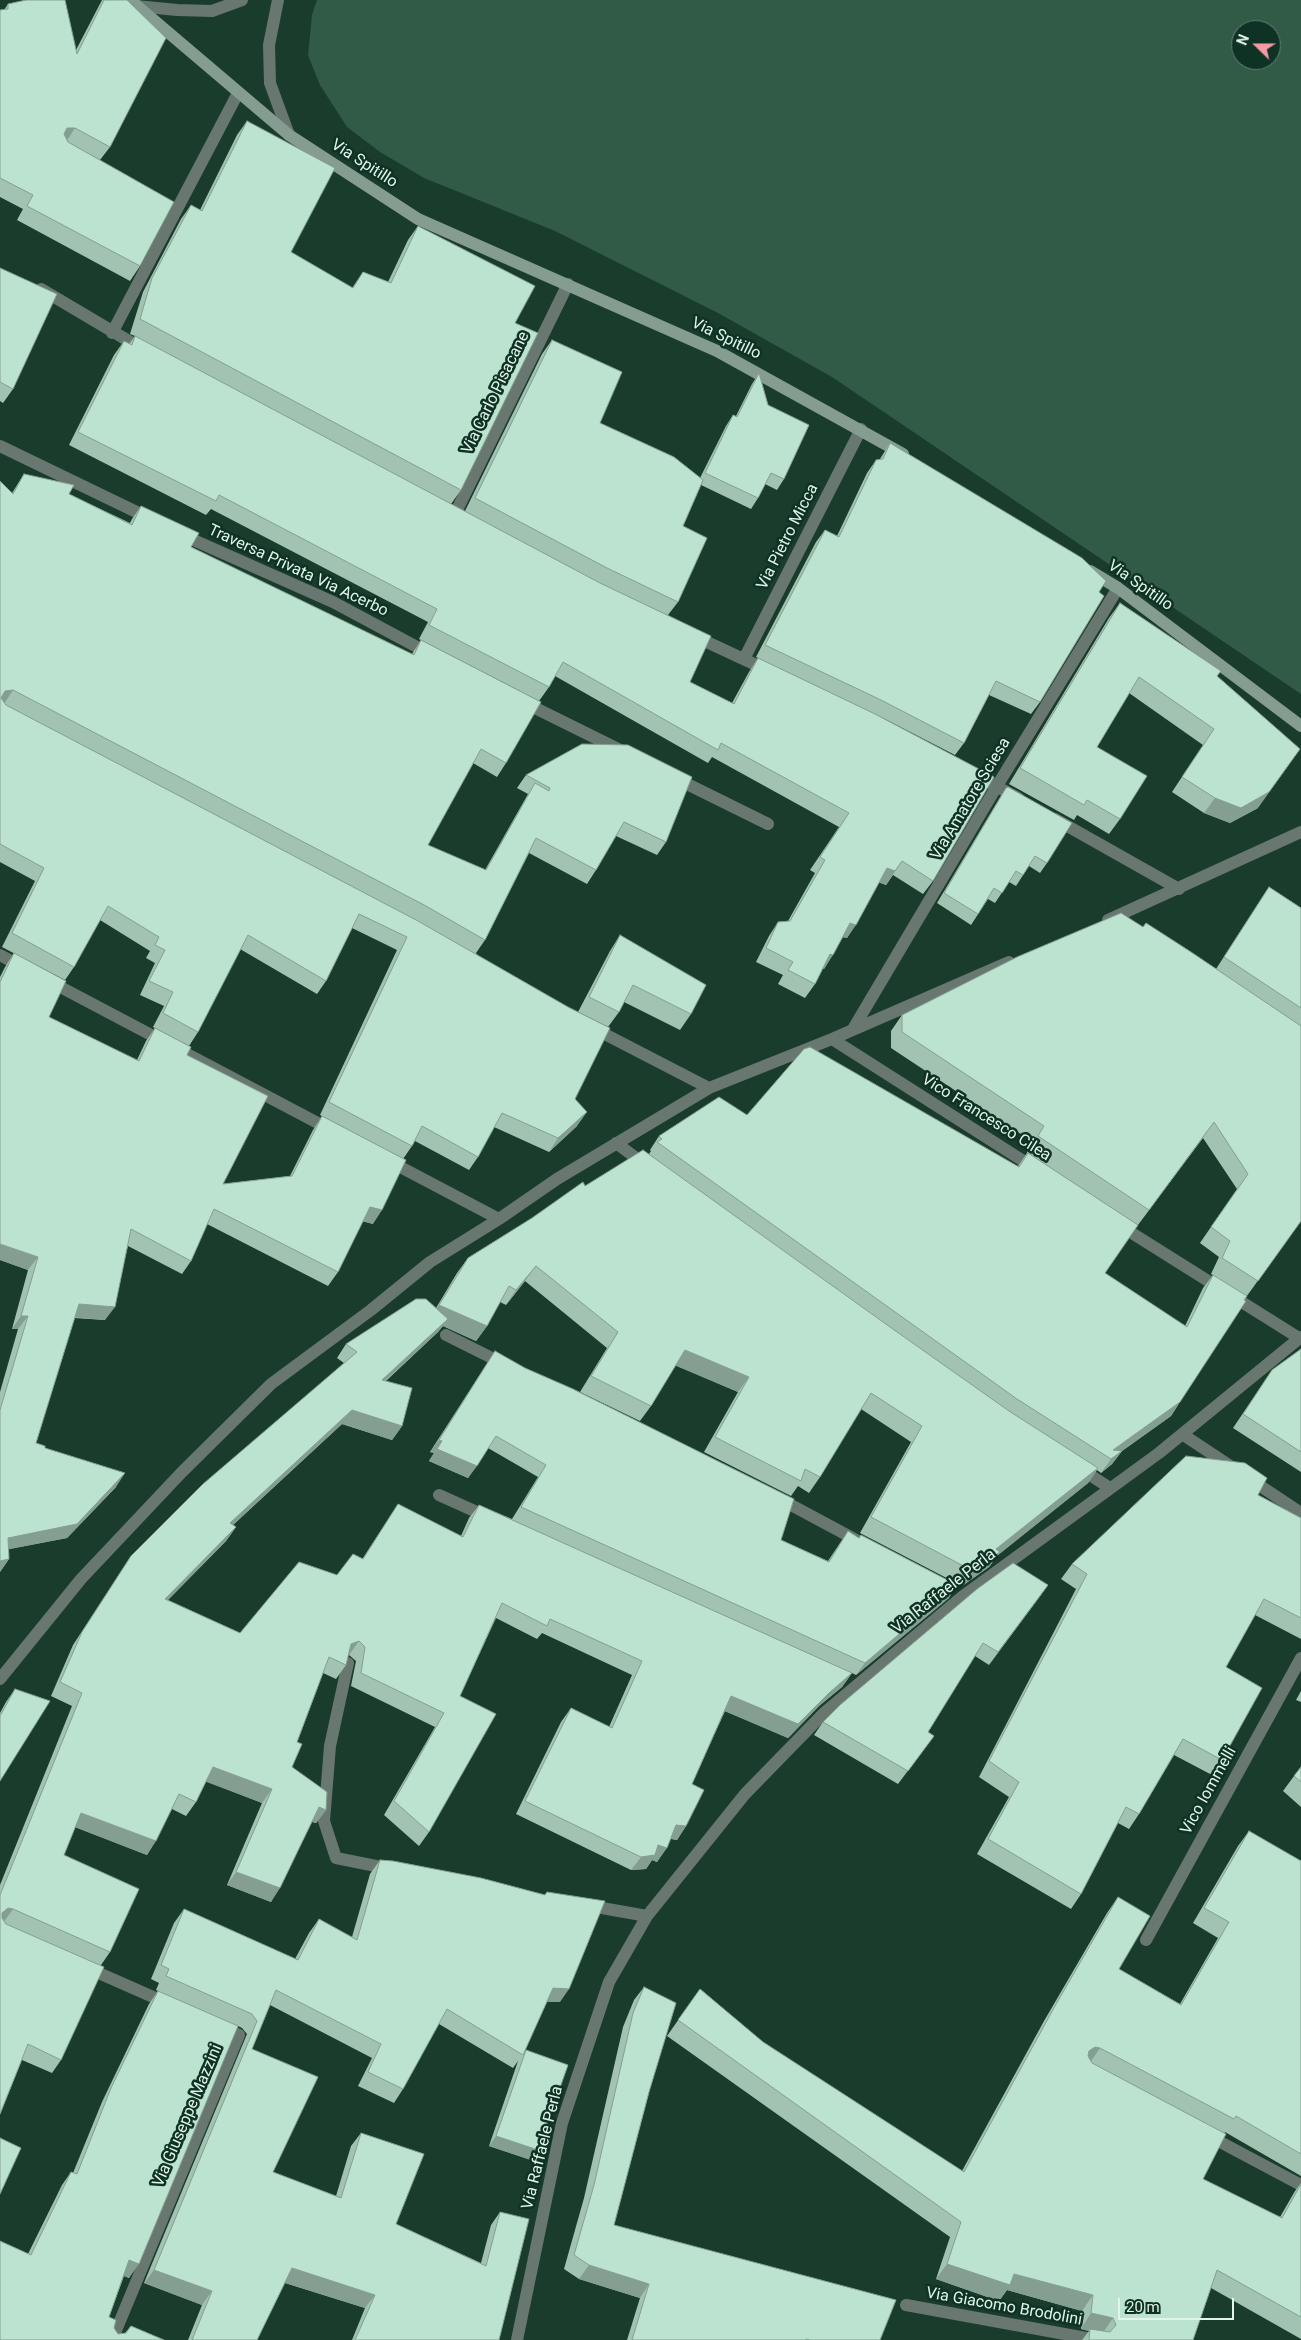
<!DOCTYPE html>
<style>
body{margin:0}
#map{position:relative;width:1301px;height:2340px;overflow:hidden;background:#1a3c2d;font-family:Roboto,sans-serif}
canvas{display:block}
.north{position:absolute;left:1231px;top:20px;width:50px;height:50px;box-sizing:border-box;background:#0e3223;border:1px solid #628073;border-radius:50%;rotate:292deg;font-size:14px;font-weight:700;line-height:20px;text-align:center;color:#e1f4ea}
.north::after{content:'';display:block;margin:auto;width:18px;height:22px;background:#f49aa4;clip-path:polygon(50% 0,100% 100%,50% 72%,0 100%)}
.scale{position:absolute;left:1118px;top:2298px;width:116px;height:22px;box-sizing:border-box;border:2px solid #e1f4ea;border-top:0;padding-left:6px;font-size:15px;line-height:18px;white-space:nowrap;color:#e1f4ea;-webkit-text-stroke:4px #0e3223;paint-order:stroke}
</style>
<div id="map">
<canvas width="1301" height="2340"></canvas>
<div class="north">N</div>
<div class="scale">20 m</div>
</div>
<script>
const ctx = document.querySelector('canvas').getContext('2d');
ctx.lineJoin = 'round';
function fillPath(path, color) {
  ctx.fillStyle = color;
  ctx.fill(path, 'evenodd');
}
function shape(rows) {
  const path = new Path2D();
  for (const r of rows) {
    path.moveTo(r[0], r[1]);
    for (let i = 2; i < r.length; i += 2) path.lineTo(r[i], r[i + 1]);
  }
  return path;
}
function stroke(path, color, width, dash) {
  ctx.strokeStyle = color;
  ctx.lineWidth = width;
  ctx.lineCap = dash ? 'butt' : 'round';
  ctx.setLineDash(dash || []);
  ctx.stroke(path);
}
function drawText(font, color, halo, rows, align = 'center') {
  ctx.font = font + ' Roboto,sans-serif';
  ctx.lineWidth = 5;
  ctx.setLineDash([]);
  ctx.textBaseline = 'middle';
  ctx.strokeStyle = halo;
  ctx.fillStyle = color;
  for (const [text, x, y, turn = 0] of rows) {
    ctx.save();
    ctx.translate(x, y);
    ctx.rotate((+turn || 0) * Math.PI / 180);
    ctx.textAlign = isNaN(turn) ? turn : align;
    if (halo) ctx.strokeText(text, 0, 0);
    ctx.fillText(text, 0, 0);
    ctx.restore();
  }
}
fillPath(shape([
 [317,0,1301,0,1301,694,832,377,718,313,555,231,424,178,380,152,347,127,320,85,308,55,312,15],
 [1241,30,1271,30,1271,60,1241,60]
]), '#315a47');
stroke(shape([
 [278,0,269,45,270,83,289,135],
 [136,6,177,10,212,11,242,0],
 [41,289,144,350],
 [112,333,238,93],
 [0,446,151,519],
 [454,516,568,284],
 [180,534,333,602,432,655],
 [694,636,769,671],
 [744,659,861,429],
 [523,702,624,752],
 [977,776,1018,798],
 [675,778,768,824],
 [1055,819,1179,889],
 [1108,920,1301,832],
 [0,955,24,968],
 [49,981,331,1130],
 [591,1027,709,1088],
 [853,1029,997,786,1118,588],
 [832,1039,1036,1169],
 [616,1143,647,1166],
 [387,1160,499,1219],
 [1119,1225,1299,1338],
 [446,1335,504,1364],
 [1182,1434,1301,1513],
 [1079,1468,1110,1488],
 [439,1495,490,1518],
 [778,1498,860,1542],
 [348,1663,330,1746,324,1821,336,1858,391,1869],
 [0,1679,81,1579,182,1472,271,1384,371,1310,430,1262,499,1219,557,1179,709,1088,832,1039,1009,962],
 [585,1905,647,1916],
 [1146,1940,1301,1658],
 [85,1967,169,2004],
 [1207,2135,1301,2185],
 [906,2305,1097,2340],
 [112,2340,239,2035,220,2026],
 [517,2340,562,2123,609,1982,647,1916,745,1794,825,1712,963,1596,1159,1453,1301,1337]
]), '#68776f', 12);
stroke(shape([
 [130,0,289,135,418,219,717,351,903,454],
 [1090,571,1118,588,1301,726]
]), '#849d90', 12);
fillPath(shape([
 [102,0,127,0,110,147,100,160,140,266,130,281,17,220,23,209,0,197,0,10,4,10,8,4,76,50],
 [247,121,291,252,352,288,363,272,388,282,408,240,418,226,515,323,461,490,451,504,465,511,542,354,552,340,600,423,700,478,726,426,733,415,736,416,752,384,759,373,784,479,777,490,765,484,758,498,751,509,701,485,683,526,678,602,668,615,690,682,732,703,749,672,758,658,756,657,816,542,825,530,837,536,867,473,876,460,880,459,890,443,1099,592,1040,702,1031,714,989,695,964,743,955,755,881,717,933,881,923,894,893,875,886,885,879,882,847,938,843,937,824,969,823,968,815,984,805,998,778,984,783,975,756,962,769,936,778,922,788,921,815,873,810,870,839,827,712,757,708,763,555,676,549,687,539,701,419,639,428,622,211,509,206,515,69,445,114,355,124,341,129,344,135,336,130,334,143,292,181,219,191,205,200,210,237,135],
 [0,268,13,389,3,403,0,401],
 [24,474,69,494,130,523,132,519,141,506,191,547,412,654,421,640,506,763,497,777,473,763,428,845,485,870,528,794,517,788,526,775,666,842,657,855,616,836,596,870,587,884,529,853,485,940,476,953,575,1099,577,1126,549,1152,494,1127,478,1157,469,1170,415,1141,412,1146,403,1159,320,1115,397,950,352,928,326,981,317,994,240,949,198,1032,189,1046,153,1027,164,1006,140,995,155,963,146,958,150,951,100,920,74,967,65,980,2,947,35,881,0,862,0,481,12,493],
 [1120,603,1217,676,1258,808,1230,823,1204,813,1172,792,1203,745,1129,693,1097,747,1120,819,1109,834,1077,815,1074,820,1009,784,1109,618],
 [1006,788,1047,863,1040,873,1029,866,1016,886,1009,882,995,903,988,899,971,925,937,903,999,799],
 [1269,887,1301,908,1301,1221,1244,1300,1171,1416,1122,1451,1112,1464,1101,1473,1097,1470,1088,1483,998,1555,989,1567,962,1586,860,1533,911,1442,861,1409,820,1477,809,1493,798,1486,791,1496,704,1452,738,1392,675,1365,651,1406,640,1421,580,1392,607,1348,525,1281,506,1305,500,1302,487,1326,476,1341,443,1326,438,1332,386,1381,402,1426,392,1440,342,1424,233,1525,236,1527,226,1541,168,1600,240,1633,337,1575,363,1558,398,1504,461,1536,469,1518,479,1505,512,1519,538,1477,488,1448,468,1478,429,1461,434,1453,430,1452,495,1351,781,1540,828,1561,848,1531,949,1598,856,1675,852,1673,842,1687,819,1706,788,1738,725,1711,692,1784,686,1826,677,1840,671,1839,657,1862,652,1860,646,1869,631,1870,516,1814,561,1722,571,1708,609,1727,632,1675,542,1633,537,1639,496,1618,460,1696,429,1832,419,1846,384,1815,435,1727,351,1686,356,1661,349,1655,348,1655,346,1665,336,1679,323,1673,297,1742,292,1767,326,1810,316,1823,312,1822,271,1902,227,1885,262,1803,206,1781,196,1802,186,1816,172,1809,147,1855,75,1827,64,1855,110,1952,101,1965,61,2060,52,2073,22,2060,0,2114,0,1885,72,1706,51,1696,73,1645,131,1556,344,1363,337,1358,346,1344,436,1308,457,1273,468,1258,585,1186,649,1154,651,1151,650,1150,659,1136,747,1115,1018,1166,1027,1153,1027,1152,1033,1142,891,1048,891,1031,902,1015,1143,927,1216,969],
 [1203,1138,1237,1189,1200,1243,1219,1257,1211,1274,1213,1275,1203,1288,1185,1326,1105,1273,1138,1225],
 [620,935,691,1014,680,1030,624,1002,619,1012,608,1027,578,1012,610,951],
 [14,953,49,1017,137,1060,146,1041,155,1028,187,1055,223,1184,290,1176,313,1130,322,1116,373,1224,363,1221,338,1272,328,1286,207,1224,191,1261,182,1274,128,1246,105,1320,74,1318,36,1443,116,1487,67,1538,9,1549,9,1559,0,1572,0,1392,18,1329,12,1329,28,1270,0,1260,0,977,5,967],
 [1301,1349,1301,1472,1233,1428,1272,1370],
 [1258,1495,1301,1518,1301,1639,1255,1615,1226,1667,1222,1760,1212,1775,1174,1755,1139,1814,1129,1829,1118,1823,1081,1894,1071,1909,977,1854,1009,1797,979,1777,1076,1589,1061,1579,1072,1564],
 [1048,1585,989,1665,975,1656,928,1732,934,1736,898,1784,814,1735,823,1722],
 [15,1689,0,1781,0,1713,6,1702],
 [1301,1691,1301,1702,1296,1700],
 [1301,1767,1301,1807,1283,1791,1294,1776],
 [1249,1831,1301,1861,1301,2176,1225,2132,1203,2179,1280,2217,1295,2191,1301,2183,1301,2339,1211,2288,1193,2340,1082,2340,1089,2331,1081,2329,1082,2311,1007,2290,999,2301,936,2279,950,2237,667,2036,700,1989,763,2042,962,2171,1044,2021,1107,1913,1118,1897,1119,1969,1180,2004,1218,1938,1193,1923,1238,1846],
 [380,1860,545,1895,547,1892,560,2002,547,2002,523,2054,526,2050,538,2150,531,2160,489,2146,518,2061,513,2068,439,2024,403,2089,394,2103,358,2086,372,2058,270,2005,252,2049,273,2172,336,2196,351,2146,361,2133,396,2224,481,2263,491,2225,500,2212,499,2340,352,2340,365,2308,285,2283,257,2340,188,2340,202,2305,144,2283,247,2034,242,2028,238,2026,129,2278,124,2276,109,2317,114,2328,118,2334,125,2333,131,2326,164,2340,0,2340,28,2254,62,2185,71,2172,73,2173,102,2102,149,2004,158,1991,156,1990,159,1983,151,1979,174,1923,184,1909,295,1959,309,1933,319,1919,352,1937,370,1874],
 [644,1987,649,2092,614,2225,880,2340,627,2340,640,2298,579,2279,564,2269,584,2198,623,2027,634,2000]
]), '#a2c3b2');
fillPath(shape([
 [67,128,75,128,66,142,57,142],
 [13,690,4,704,0,698,5,691],
 [1300,749,1258,808,1230,823,1204,813,1215,798],
 [902,861,886,885,877,882,887,868],
 [850,923,856,925,847,938,841,937],
 [830,954,833,955,824,969,821,968],
 [587,1112,577,1126,549,1152,558,1138],
 [370,1207,382,1210,373,1224,361,1221],
 [0,1244,38,1257,28,1270,0,1260],
 [536,1266,525,1281,506,1305,516,1290],
 [79,1304,115,1307,105,1320,69,1317],
 [439,1305,487,1326,476,1341,443,1326,438,1332,372,1393],
 [21,1316,28,1316,18,1329,12,1329],
 [685,1350,749,1377,738,1392,674,1365],
 [1180,1402,1171,1416,1122,1451,1112,1464,1101,1473,1111,1459,1113,1450],
 [352,1410,402,1426,392,1440,342,1424,221,1536,230,1523],
 [439,1440,442,1441,434,1453,430,1452],
 [437,1449,477,1466,468,1478,429,1461],
 [1098,1468,1088,1483,998,1555,989,1567,962,1586,973,1571,996,1549],
 [125,1473,116,1487,67,1538,0,1551,8,1538],
 [236,1527,226,1541,156,1612,165,1599],
 [9,1559,0,1572,0,1561],
 [957,1585,949,1598,856,1675,865,1663],
 [1048,1585,1039,1598,989,1665,998,1652],
 [359,1641,349,1655,342,1658,351,1644],
 [852,1673,842,1687,819,1706,788,1738,722,1710,731,1696,829,1693],
 [213,1767,272,1789,262,1803,204,1781],
 [319,1807,326,1810,316,1823,310,1821],
 [81,1813,156,1841,147,1855,72,1826],
 [676,1825,686,1826,677,1840,667,1838],
 [658,1845,667,1848,657,1862,652,1860,646,1869,631,1870,641,1857],
 [236,1872,280,1888,271,1902,227,1885],
 [8,1908,13,1909,3,1923,0,1922,2,1913],
 [553,1988,569,1989,560,2002,543,2002],
 [1095,2047,1100,2048,1089,2064,1084,2063,1089,2051],
 [496,2136,538,2150,531,2160,489,2146],
 [129,2260,139,2264,129,2278,120,2274],
 [947,2264,1014,2274,1093,2295,1082,2311,1007,2290,999,2301,936,2279],
 [589,2265,649,2284,640,2298,579,2279],
 [292,2268,375,2295,365,2308,282,2282],
 [154,2270,212,2291,202,2305,144,2283],
 [1091,2313,1113,2318,1102,2334,1090,2329,1089,2331,1081,2329]
]), '#849f91');
const building = shape([
 [26,0,65,0,77,54,104,0,127,0,166,38,110,147,75,128,67,128,64,134,68,142,174,202,140,266,27,206,33,195,0,178,0,10,8,9,8,4,26,0],
 [247,121,335,168,291,252,353,288,363,272,391,283,418,226,535,286,515,323,538,333,461,490,140,319,152,278,191,205,202,211,247,121],
 [0,268,57,294,13,389,0,382,0,268],
 [135,336,600,583,711,636,690,682,734,704,758,658,875,714,994,777,933,881,902,861,895,871,887,868,856,925,850,923,833,955,830,954,815,984,788,970,793,962,766,948,778,922,790,921,825,860,820,857,849,813,721,743,718,750,563,662,549,687,429,625,437,609,219,495,216,501,78,432,124,341,132,345,135,336],
 [552,340,622,372,600,423,674,457,703,480,683,526,707,538,678,602,607,568,475,498,552,340],
 [759,373,768,405,809,425,784,479,771,473,758,498,705,473,733,415,737,417,759,373],
 [890,443,1082,558,1106,581,1099,592,1104,596,1040,702,996,681,964,743,881,700,765,645,825,530,839,537,876,460,883,459,890,443],
 [24,474,74,485,69,494,132,525,141,506,199,533,191,547,414,655,421,640,541,702,506,763,481,749,428,845,486,870,535,783,549,791,550,788,526,775,582,744,628,745,692,777,666,842,624,822,596,870,536,838,485,940,426,906,13,690,5,691,1,698,6,705,418,921,568,1007,610,1028,575,1099,587,1112,558,1138,502,1113,478,1157,422,1126,412,1146,329,1102,407,937,359,914,326,981,248,935,198,1032,163,1013,173,992,149,981,165,950,155,945,159,937,108,906,74,967,12,933,44,868,0,844,0,481,13,494,24,474],
 [1120,603,1221,671,1217,676,1300,749,1269,792,1241,808,1215,798,1182,777,1214,729,1139,677,1097,747,1147,776,1120,819,1087,800,1084,805,1020,768,1120,603],
 [1008,787,1072,823,1047,863,1035,856,1023,875,1016,871,1002,893,994,888,978,914,944,893,1006,788,1008,787],
 [1269,887,1301,908,1301,1008,1224,957,1269,887],
 [1121,913,1143,927,1146,923,1191,952,1301,1026,1301,1221,1258,1281,1222,1258,1230,1241,1211,1227,1248,1174,1214,1122,1149,1210,1038,1136,1044,1126,902,1032,902,1015,1017,957,1121,913],
 [620,935,706,985,691,1014,633,985,619,1012,589,997,620,935],
 [14,953,66,981,49,1017,139,1061,155,1028,191,1047,187,1055,268,1096,223,1184,292,1176,322,1116,406,1160,382,1210,370,1207,338,1272,214,1209,191,1261,131,1229,115,1307,79,1304,36,1443,45,1446,45,1448,125,1473,77,1524,8,1538,9,1559,0,1561,0,1410,28,1316,21,1316,38,1257,0,1244,0,982,14,953],
 [810,1047,1019,1167,1028,1153,1138,1225,1105,1273,1187,1327,1213,1275,1247,1296,1244,1300,1246,1301,1180,1402,1113,1450,1122,1451,1111,1459,1017,1399,657,1142,662,1139,659,1136,719,1097,747,1115,804,1049,810,1047],
 [643,1150,890,1327,1009,1411,1098,1468,996,1549,1000,1552,973,1571,871,1517,922,1426,871,1393,820,1477,805,1469,801,1481,715,1437,749,1377,685,1350,651,1406,591,1376,618,1332,536,1266,516,1290,509,1286,487,1326,439,1305,468,1258,532,1218,583,1182,585,1186,643,1150],
 [416,1299,426,1299,448,1319,382,1380,412,1388,402,1426,352,1410,230,1523,236,1527,165,1599,240,1633,299,1562,337,1575,353,1554,363,1559,398,1504,463,1537,479,1505,852,1673,829,1693,798,1724,731,1696,692,1784,704,1790,686,1826,676,1825,667,1848,658,1845,655,1855,641,1857,525,1801,571,1708,612,1728,642,1661,550,1619,547,1626,502,1603,460,1696,496,1714,429,1832,394,1801,444,1713,361,1673,365,1647,359,1641,351,1644,346,1665,329,1657,297,1742,302,1744,292,1767,327,1792,326,1810,319,1807,280,1888,236,1872,272,1789,213,1767,196,1802,179,1794,156,1841,81,1813,64,1855,139,1889,110,1952,13,1909,8,1908,2,1913,2,1918,6,1924,104,1967,61,2060,28,2044,0,2114,0,1895,82,1693,60,1682,82,1632,131,1556,203,1484,357,1352,346,1344,416,1299],
 [1301,1349,1301,1452,1243,1414,1272,1370,1301,1349],
 [495,1351,525,1368,573,1389,794,1499,781,1540,829,1562,848,1531,859,1538,861,1535,957,1585,865,1663,521,1507,546,1465,496,1436,477,1466,437,1449,442,1441,439,1440,495,1351],
 [1186,1456,1245,1463,1267,1478,1258,1495,1301,1518,1301,1618,1264,1599,1226,1667,1262,1688,1222,1760,1183,1739,1139,1814,1126,1807,1081,1894,988,1839,1019,1782,989,1761,1087,1574,1072,1564,1186,1456],
 [1013,1563,1048,1585,998,1652,983,1643,928,1732,934,1736,908,1771,823,1722,840,1705,977,1589,1013,1563],
 [15,1689,50,1701,0,1781,0,1716,15,1689],
 [1301,1767,1301,1782,1294,1776,1301,1767],
 [1249,1831,1301,1861,1301,2154,1236,2116,1234,2119,1100,2048,1095,2047,1089,2051,1088,2056,1092,2063,1226,2134,1203,2179,1282,2218,1301,2184,1301,2317,1217,2270,1193,2340,1089,2340,1090,2329,1110,2332,1116,2325,1113,2318,1091,2313,1093,2295,1014,2274,1010,2285,947,2264,961,2222,678,2020,700,1989,763,2042,964,2172,1055,2006,1118,1897,1150,1916,1119,1969,1181,2005,1229,1922,1204,1908,1249,1831],
 [380,1860,393,1861,481,1878,545,1895,547,1892,605,1901,569,1989,553,1988,523,2055,447,2009,403,2089,368,2072,381,2044,276,1990,252,2049,318,2077,273,2172,341,2198,361,2133,424,2154,396,2224,486,2266,500,2212,529,2219,499,2340,355,2340,375,2295,292,2268,257,2340,192,2340,212,2291,154,2270,257,2021,252,2014,166,1976,169,1969,161,1965,184,1909,298,1960,319,1919,357,1940,380,1860],
 [644,1987,676,2003,649,2092,614,2225,896,2300,880,2340,810,2340,806,2339,806,2340,632,2340,649,2284,589,2265,574,2255,594,2185,633,2013,644,1987],
 [158,1991,238,2026,139,2264,129,2260,109,2317,116,2320,114,2328,118,2334,126,2333,131,2326,164,2340,0,2340,0,2241,31,2255,71,2172,77,2174,111,2088,158,1991],
 [526,2050,568,2065,538,2150,496,2136,526,2050],
 [0,2138,21,2148,0,2194,0,2138]
]);
fillPath(building, '#bce3cf');
stroke(building, '#849f91', 1);
drawText('16px', '#e1f4ea', '#0e3223', [
 ["Via Spitillo",364,164,33],
 ["Via Spitillo",726,339,26],
 ["Via Carlo Pisacane",496,393,-64],
 ["Via Pietro Micca",788,537,-63],
 ["Traversa Privata Via Acerbo",298,571,25],
 ["Via Spitillo",1140,586,35],
 ["Via Amatore Sciesa",971,799,-59],
 ["Vico Francesco Cilea",986,1118,32],
 ["Via Raffaele Perla",944,1592,-38],
 ["Vico Iommelli",1209,1791,-61],
 ["Via Giuseppe Mazzini",188,2116,-67],
 ["Via Raffaele Perla",543,2148,-76],
 ["Via Giacomo Brodolini",1004,2307,10]
]);
</script>
